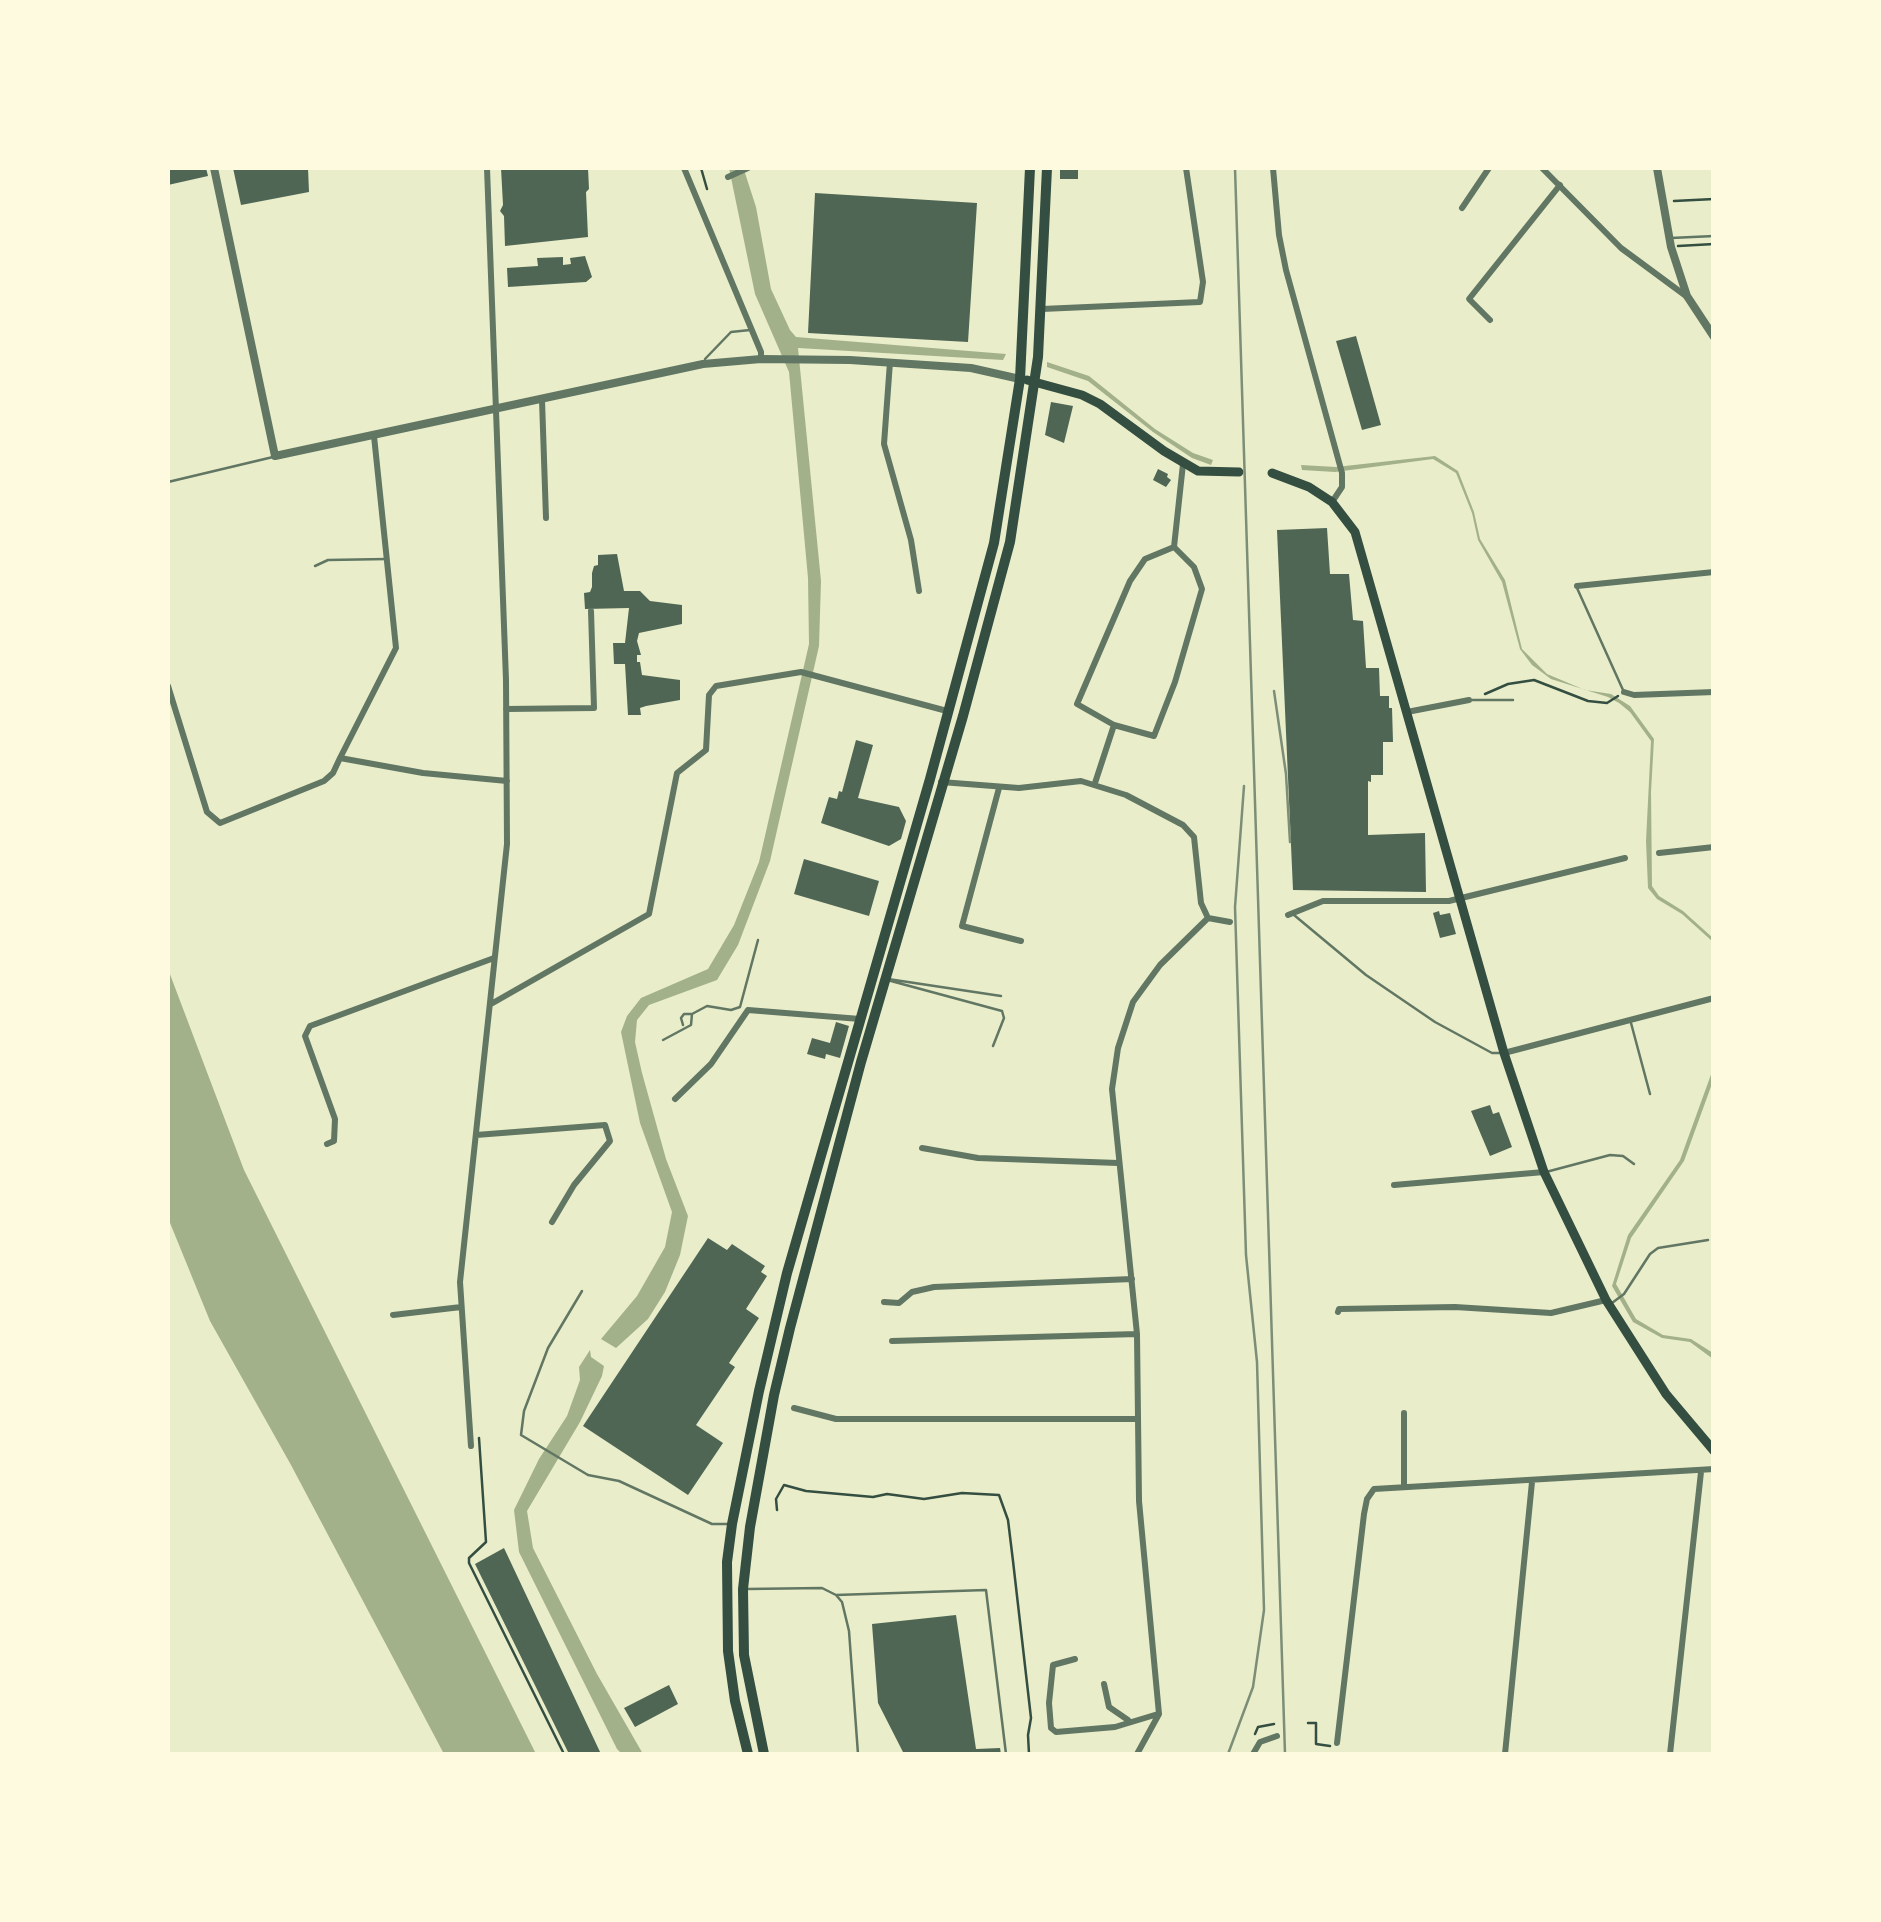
<!DOCTYPE html>
<style>
body{margin:0}
#map{position:relative;width:1881px;height:1922px;overflow:hidden;background:#e9edc9;font-family:Figtree,sans-serif}
canvas{display:block}
.frame{position:absolute;inset:0;border:170px solid #fefae0;pointer-events:none}
</style>
<div id="map">
<canvas width="1881" height="1922"></canvas>
<div class="frame"></div>
</div>
<script>
const ctx = document.querySelector('canvas').getContext('2d');
ctx.lineJoin = 'round';
function fillPath(path, color) {
  ctx.fillStyle = color;
  ctx.fill(path, 'evenodd');
}
function shape(rows) {
  const path = new Path2D();
  for (const r of rows) {
    path.moveTo(r[0], r[1]);
    for (let i = 2; i < r.length; i += 2) path.lineTo(r[i], r[i + 1]);
  }
  return path;
}
function stroke(path, color, width, dash) {
  ctx.strokeStyle = color;
  ctx.lineWidth = width;
  ctx.lineCap = dash ? 'butt' : 'round';
  ctx.setLineDash(dash || []);
  ctx.stroke(path);
}
fillPath(shape([
 [729,168,743,168,745,173,756,207,771,289,790,330,796,337,1006,354,1003,360,798,348,821,581,819,646,770,861,738,945,717,980,649,1005,637,1020,635,1042,642,1073,666,1159,688,1216,680,1255,665,1292,648,1319,616,1348,601,1339,637,1296,665,1247,672,1212,640,1123,621,1032,627,1016,641,998,708,969,734,925,759,862,809,644,808,578,789,372,755,294],
 [1047,362,1089,376,1155,429,1193,453,1213,460,1211,465,1192,458,1153,432,1088,381,1047,367],
 [1435,456,1458,471,1474,512,1480,539,1505,580,1522,649,1547,674,1585,690,1611,694,1630,706,1654,739,1651,792,1652,886,1659,896,1683,911,1713,938,1713,942,1682,914,1657,899,1648,888,1646,841,1651,741,1630,712,1619,703,1608,697,1551,679,1532,665,1520,649,1502,582,1478,540,1472,513,1456,473,1433,459,1335,472,1302,470,1301,465,1336,467],
 [168,969,244,1170,536,1754,444,1754,291,1465,210,1321,168,1218],
 [1713,1069,1713,1081,1684,1161,1631,1238,1616,1284,1636,1319,1663,1335,1691,1339,1713,1353,1713,1359,1690,1342,1662,1338,1633,1322,1612,1286,1628,1235,1680,1160],
 [590,1350,591,1357,604,1366,602,1376,580,1422,527,1511,533,1548,597,1674,643,1754,622,1754,617,1749,519,1552,514,1510,539,1459,567,1416,580,1380,579,1367]
]), '#a3b18a');
fillPath(shape([
 [168,168,206,168,208,176,168,185],
 [233,168,308,168,309,192,241,205],
 [501,168,588,168,589,189,586,192,588,237,505,246,504,216,500,211,503,205],
 [1060,168,1078,168,1078,179,1060,179],
 [815,193,977,203,968,342,808,333],
 [585,256,592,277,586,282,508,287,507,268,538,266,537,258,563,257,563,265,571,264,570,258],
 [1356,336,1381,425,1362,430,1336,341],
 [1051,402,1073,406,1064,443,1045,435],
 [1158,469,1168,474,1167,477,1171,480,1166,487,1153,480],
 [1327,528,1330,574,1349,574,1353,620,1363,621,1366,668,1379,668,1380,696,1389,696,1389,708,1392,708,1393,742,1383,742,1383,775,1371,775,1371,782,1368,781,1368,835,1425,833,1426,892,1293,890,1277,530],
 [617,554,624,591,640,591,650,601,682,605,682,624,639,633,637,641,641,655,637,655,637,662,640,662,642,675,680,680,680,700,646,706,640,708,641,715,628,715,625,664,614,664,613,643,625,643,629,608,585,609,584,593,590,592,592,587,592,573,594,566,598,565,598,555],
 [856,740,873,745,858,798,899,807,906,821,901,839,889,846,821,823,829,797,837,799,839,791,842,792],
 [804,859,879,881,869,916,794,894],
 [1439,911,1440,915,1450,913,1456,934,1440,938,1433,913],
 [836,1022,849,1026,840,1058,826,1054,825,1059,807,1054,812,1038,830,1043],
 [1490,1105,1493,1114,1499,1112,1512,1147,1490,1156,1471,1111],
 [708,1238,727,1250,732,1244,765,1266,761,1272,767,1276,746,1309,759,1318,729,1363,735,1367,696,1425,723,1443,688,1495,583,1426],
 [504,1548,601,1754,569,1754,475,1564],
 [956,1615,976,1749,1000,1748,1001,1754,904,1754,878,1703,872,1624],
 [669,1685,678,1704,635,1727,624,1708]
]), '#4f6655');
stroke(shape([
 [701,168,707,189],
 [1674,201,1714,199],
 [1678,246,1714,244],
 [1485,694,1508,684,1534,680,1588,701,1607,703,1618,696],
 [479,1438,486,1542,469,1558,469,1563,564,1754],
 [777,1510,776,1499,784,1485,806,1491,873,1497,887,1494,924,1499,962,1493,999,1495,1008,1520,1013,1561,1031,1718,1028,1735,1029,1754],
 [1308,1723,1316,1723,1316,1744,1330,1746],
 [1255,1734,1258,1727,1274,1724]
]), '#344e41', 2.5);
stroke(shape([
 [1671,238,1714,236],
 [705,359,731,332,750,330],
 [168,482,273,457],
 [315,566,328,560,387,559],
 [1577,588,1623,690],
 [1470,700,1513,700],
 [1294,915,1366,975,1435,1022,1492,1053,1502,1053],
 [888,979,1001,996],
 [891,981,1002,1011,1004,1018,993,1046],
 [1631,1023,1650,1094],
 [683,1025,681,1018,684,1014,692,1014],
 [663,1040,691,1025,692,1014,707,1006,731,1010,740,1007,758,940],
 [1546,1172,1610,1155,1623,1156,1634,1164],
 [582,1291,548,1348,524,1411,521,1435,588,1475,619,1481,712,1524,728,1524],
 [1612,1303,1624,1294,1650,1254,1658,1248,1708,1240],
 [747,1589,822,1588,836,1595,842,1602,849,1631,858,1754],
 [836,1595,986,1590,1006,1754]
]), '#617663', 2.5);
stroke(shape([
 [684,168,761,352,761,359],
 [1273,168,1279,235,1286,270,1342,473,1342,487,1332,502],
 [1542,168,1621,248,1686,296],
 [728,177,748,168],
 [1462,208,1489,168],
 [1042,309,1200,302,1203,282,1186,168],
 [1490,320,1469,299,1560,185],
 [890,362,884,444,911,540,919,591],
 [542,400,546,518],
 [1174,547,1145,559,1130,581,1077,704,1114,725,1154,736,1175,682,1202,589,1194,567,1174,547,1183,464],
 [1577,586,1714,572],
 [168,686,207,812,220,823,324,781,333,773,340,758,423,773,507,781],
 [1624,692,1634,695,1714,692],
 [506,709,594,708,591,611],
 [1407,712,1469,700],
 [340,758,396,648,374,436],
 [941,782,1019,788,1081,781,1126,795,1183,825,1194,837,1201,903,1208,918,1230,922],
 [1095,783,1114,725],
 [999,788,962,926,1021,941],
 [1659,853,1714,847],
 [1288,915,1323,901,1449,901,1625,858],
 [491,1004,649,914,677,773,706,750,709,695,716,686,801,672,947,711],
 [1504,1053,1714,998],
 [675,1099,711,1064,748,1010,860,1019],
 [476,1135,605,1125,610,1141,574,1185,552,1222],
 [327,1144,334,1141,335,1119,305,1036,310,1026,494,958],
 [922,1148,978,1158,1118,1163],
 [1394,1185,1544,1172],
 [884,1302,899,1303,912,1292,934,1287,1132,1279],
 [1338,1312,1339,1309,1455,1307,1551,1313,1606,1300],
 [393,1315,461,1307],
 [892,1341,1137,1334],
 [794,1408,836,1419,1138,1419],
 [471,1446,460,1282,507,844,506,680,487,168],
 [1404,1487,1404,1413],
 [1075,1659,1053,1665,1049,1703,1051,1728,1056,1732,1115,1727,1158,1714],
 [1104,1684,1109,1707,1128,1720],
 [1337,1743,1364,1514,1367,1499,1374,1489,1714,1469],
 [1137,1754,1159,1714,1139,1501,1137,1334,1112,1089,1118,1048,1133,1002,1160,965,1208,918],
 [1253,1754,1260,1742,1277,1736],
 [1505,1754,1532,1482],
 [1670,1754,1701,1472]
]), '#617663', 6);
stroke(shape([
 [214,168,275,456,703,364,761,359,850,360,971,368,1020,379],
 [1657,168,1671,247,1687,296,1714,337]
]), '#617663', 8);
stroke(shape([
 [1027,380,1082,395,1100,404,1164,451,1198,471,1239,472],
 [1272,473,1309,487,1332,502,1355,532,1504,1053,1544,1172,1606,1300,1666,1394,1714,1451]
]), '#344e41', 9);
stroke(shape([
 [748,1754,735,1701,728,1651,727,1562,732,1524,759,1391,787,1273,930,779,994,543,1020,379,1030,168],
 [764,1754,744,1655,743,1589,750,1527,774,1395,790,1328,861,1062,963,716,1010,542,1038,357,1047,168]
]), '#344e41', 10);
stroke(shape([
 [1235,168,1285,1754],
 [1274,691,1286,774,1290,842],
 [1228,1754,1253,1687,1264,1610,1257,1362,1246,1255,1235,907,1244,786]
]), '#7c8e77', 2.5);
</script>
